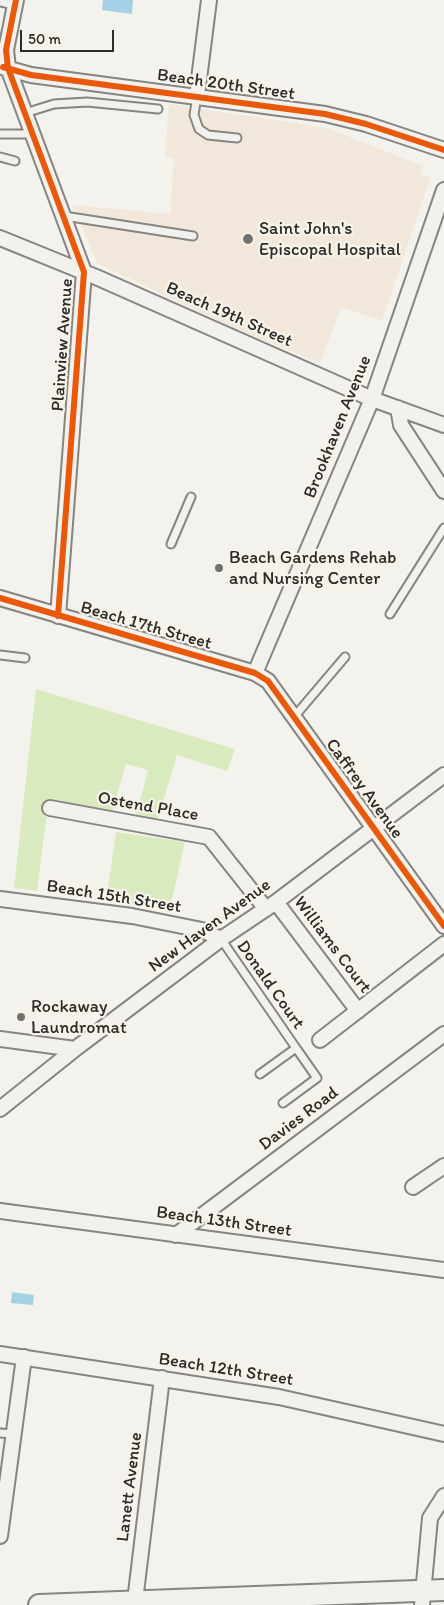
<!DOCTYPE html>
<style>
body{margin:0}
#map{position:relative;width:444px;height:1605px;overflow:hidden;background:#f4f2ec;font-family:Itim,sans-serif}
canvas{display:block}
.scale{position:absolute;left:20px;top:30px;width:94px;height:22px;box-sizing:border-box;border:2px solid #2b2b2b;border-top:0;padding-left:6px;font-size:15px;line-height:18px;white-space:nowrap;color:#2b2b2b;-webkit-text-stroke:4px #f7f3e8;paint-order:stroke}
</style>
<div id="map">
<canvas width="444" height="1605"></canvas>
<div class="scale">50 m</div>
</div>
<script>
const ctx = document.querySelector('canvas').getContext('2d');
ctx.lineJoin = 'round';
function fillPath(path, color) {
  ctx.fillStyle = color;
  ctx.fill(path, 'evenodd');
}
function shape(rows) {
  const path = new Path2D();
  for (const r of rows) {
    path.moveTo(r[0], r[1]);
    for (let i = 2; i < r.length; i += 2) path.lineTo(r[i], r[i + 1]);
  }
  return path;
}
function stroke(path, color, width, dash) {
  ctx.strokeStyle = color;
  ctx.lineWidth = width;
  ctx.lineCap = dash ? 'butt' : 'round';
  ctx.setLineDash(dash || []);
  ctx.stroke(path);
}
function drawText(font, color, halo, rows, align = 'center') {
  ctx.font = font + ' Itim,sans-serif';
  ctx.lineWidth = 4.5;
  ctx.setLineDash([]);
  ctx.textBaseline = 'middle';
  ctx.strokeStyle = halo;
  ctx.fillStyle = color;
  for (const [text, x, y, turn = 0] of rows) {
    ctx.save();
    ctx.translate(x, y);
    ctx.rotate((+turn || 0) * Math.PI / 180);
    ctx.textAlign = isNaN(turn) ? turn : align;
    if (halo) ctx.strokeText(text, 0, 0);
    ctx.fillText(text, 0, 0);
    ctx.restore();
  }
}
fillPath(shape([
 [169,104,327,128,423,166,421,174,430,178,382,321,341,307,320,363,223,323,97,263,73,205,170,214,174,158,165,157]
]), '#f2e7db');
fillPath(shape([
 [36,689,235,749,227,771,177,755,158,819,136,816,148,770,126,764,111,815,48,805,37,891,14,888],
 [116,832,185,842,170,908,106,901]
]), '#daeabf');
fillPath(shape([
 [103,0,133,0,132,14,102,10],
 [12,1292,34,1295,33,1305,11,1303]
]), '#a4d1e5');
const lane = shape([
 [0,2,14,5],
 [197,96,194,115,199,129,208,135,237,138],
 [25,113,54,104,87,102,158,109],
 [0,134,33,134],
 [0,157,15,161],
 [64,216,193,236],
 [171,544,191,497],
 [390,614,444,528],
 [0,655,25,658],
 [294,717,345,657],
 [221,939,296,1048],
 [260,1074,296,1048,317,1078,283,1103],
 [0,1433,14,1434]
]);
const street = shape([
 [16,0,6,50,8,68,84,272,58,616],
 [2,67,31,75,325,114,366,124,444,150],
 [197,95,209,0],
 [0,238,96,277,372,399,444,425],
 [398,408,401,425,444,491],
 [0,598,255,673,268,681,444,926],
 [255,673,372,399,444,190],
 [50,808,209,837,266,909],
 [0,899,132,916,202,930,221,939],
 [276,902,358,1011],
 [0,1039,75,1049],
 [320,1040,444,944],
 [0,1109,75,1049,221,939,276,902,444,775],
 [413,1187,444,1166],
 [0,1211,444,1270],
 [176,1235,444,1034],
 [0,1354,279,1397,444,1434],
 [0,1536,24,1357],
 [135,1601,162,1378],
 [422,1605,430,1518,444,1496]
]);
const secondary = shape([
 [39,1605,444,1590]
]);
stroke(lane, '#858582', 11);
stroke(street, '#858582', 18);
stroke(secondary, '#858582', 24);
stroke(lane, '#f2f1ed', 7);
stroke(street, '#f2f1ed', 14);
stroke(secondary, '#f2f1ed', 20);
stroke(shape([
 [16,0,6,50,8,68,84,272,58,616],
 [3,67,31,75,325,114,366,124,444,150],
 [0,598,255,673,268,681,444,926]
]), '#e8590c', 6);
for (const [x, y, r, color] of [
 [248,239,6,"#71716f"],
 [219,568,5,"#71716f"],
 [21,1017,5,"#71716f"]
]) {
  const dot = new Path2D();
  dot.arc(x, y, r, 0, 2 * Math.PI);
  ctx.fillStyle = color;
  ctx.fill(dot);
  stroke(dot, '#f7f3e8', 2);
}
drawText('18px', '#2b2b2b', '#f7f3e8', [
 ["Beach 20th Street",226,85,8],
 ["Beach 19th Street",229,315,24],
 ["Plainview Avenue",63,345,-86],
 ["Brookhaven Avenue",338,427,-68],
 ["Beach 17th Street",146,626,16],
 ["Caffrey Avenue",364,789,54],
 ["Ostend Place",148,807,10],
 ["Beach 15th Street",114,897,9],
 ["New Haven Avenue",210,926,-36],
 ["Williams Court",332,945,53],
 ["Donald Court",270,985,55],
 ["Davies Road",299,1119,-37],
 ["Beach 13th Street",224,1222,8],
 ["Beach 12th Street",226,1370,9],
 ["Lanett Avenue",130,1487,-83]
]);
drawText('18px', '#2b2b2b', '#f7f3e8', [
 ["Saint John's",259,229],
 ["Episcopal Hospital",259,250],
 ["Beach Gardens Rehab",229,558],
 ["and Nursing Center",229,579],
 ["Rockaway",31,1007],
 ["Laundromat",31,1028]
], 'left');
</script>
